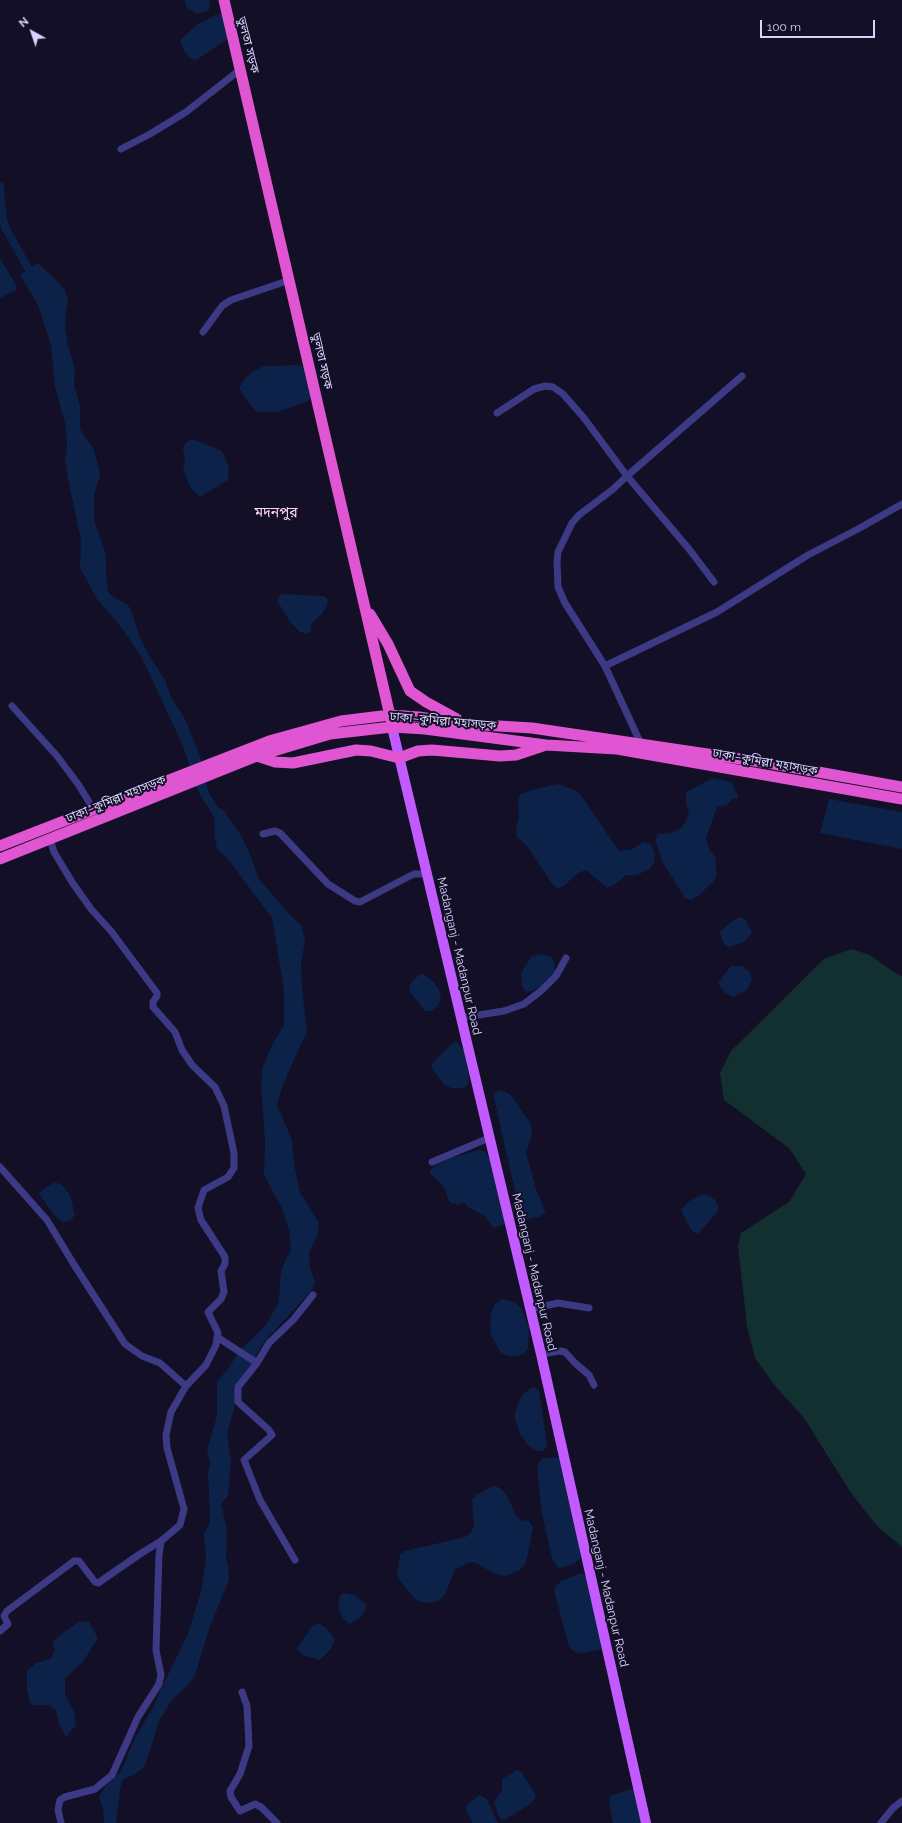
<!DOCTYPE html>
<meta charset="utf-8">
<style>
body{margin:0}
#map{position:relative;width:902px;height:1823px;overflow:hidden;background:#130f26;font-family:Raleway,sans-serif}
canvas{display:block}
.north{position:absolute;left:12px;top:12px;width:40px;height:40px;-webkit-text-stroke:3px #130f26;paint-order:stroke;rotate:320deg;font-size:11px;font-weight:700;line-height:16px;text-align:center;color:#d9d4ff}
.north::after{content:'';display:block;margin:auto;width:14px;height:18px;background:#d9d4ff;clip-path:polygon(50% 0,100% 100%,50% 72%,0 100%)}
.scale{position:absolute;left:760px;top:20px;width:115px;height:18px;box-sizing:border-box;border:2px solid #d9d4ff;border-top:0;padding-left:5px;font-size:12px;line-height:14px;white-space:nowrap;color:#d9d4ff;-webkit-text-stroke:3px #130f26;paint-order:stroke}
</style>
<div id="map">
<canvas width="902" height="1823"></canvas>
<div class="north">N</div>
<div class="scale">100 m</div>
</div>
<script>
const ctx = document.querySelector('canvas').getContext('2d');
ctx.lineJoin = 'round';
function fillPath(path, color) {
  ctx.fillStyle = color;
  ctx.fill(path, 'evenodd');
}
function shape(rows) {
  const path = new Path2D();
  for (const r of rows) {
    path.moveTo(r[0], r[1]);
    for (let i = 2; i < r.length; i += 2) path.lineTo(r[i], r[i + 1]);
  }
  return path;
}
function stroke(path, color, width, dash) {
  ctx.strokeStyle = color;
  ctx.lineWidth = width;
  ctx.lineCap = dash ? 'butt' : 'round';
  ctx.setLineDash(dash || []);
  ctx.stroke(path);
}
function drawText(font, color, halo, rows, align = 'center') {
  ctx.font = font + ' Raleway,"Noto Sans Bengali",sans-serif';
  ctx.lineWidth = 4;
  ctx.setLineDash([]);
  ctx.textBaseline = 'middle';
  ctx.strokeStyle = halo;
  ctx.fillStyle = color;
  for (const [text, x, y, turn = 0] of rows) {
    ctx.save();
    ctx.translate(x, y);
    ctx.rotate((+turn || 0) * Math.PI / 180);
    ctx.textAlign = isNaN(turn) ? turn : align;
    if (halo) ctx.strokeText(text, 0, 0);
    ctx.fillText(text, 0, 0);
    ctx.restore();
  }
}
fillPath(shape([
 [851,949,870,955,895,973,902,976,902,1547,877,1526,851,1493,804,1418,776,1387,755,1358,747,1326,738,1246,741,1233,789,1202,806,1174,789,1148,724,1100,720,1073,731,1051,824,959]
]), '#12302f');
fillPath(shape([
 [184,0,210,0,209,10,197,14,187,8],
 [220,13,223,15,228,39,198,59,194,60,189,57,184,51,180,40,198,24],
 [0,258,16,285,16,290,0,298],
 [38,263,56,280,65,290,67,296,68,303,66,311,65,328,68,345,75,369,74,384,80,406,80,429,94,450,100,473,100,476,94,494,94,520,106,555,106,578,108,592,112,596,128,605,132,613,140,638,149,655,165,680,171,697,186,721,200,756,209,793,218,807,224,811,239,832,247,847,259,879,289,914,302,926,305,941,301,964,302,988,307,1032,287,1075,281,1091,277,1105,292,1140,294,1164,300,1192,319,1223,318,1233,309,1253,310,1268,315,1282,313,1289,263,1343,251,1365,236,1401,227,1434,231,1462,228,1496,221,1504,227,1529,226,1559,228,1565,229,1580,209,1629,195,1675,189,1684,171,1701,159,1721,146,1763,143,1768,134,1775,126,1778,122,1781,120,1790,116,1823,104,1823,103,1809,99,1797,105,1787,121,1771,136,1736,154,1706,159,1693,188,1634,201,1591,206,1560,204,1533,209,1525,210,1514,208,1473,210,1462,207,1450,217,1416,217,1382,230,1366,239,1351,266,1325,279,1302,280,1280,282,1268,291,1249,289,1230,282,1208,270,1187,264,1174,265,1143,261,1083,263,1067,271,1047,284,1025,284,990,272,918,228,859,217,849,215,837,214,817,198,791,183,746,149,673,139,653,118,623,97,599,80,568,81,540,68,479,65,460,67,448,66,427,55,387,51,345,38,305,20,275],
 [301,365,306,369,314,394,308,401,278,412,257,412,248,402,239,388,245,378,254,371,264,366],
 [191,439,198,441,222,451,229,467,228,480,200,497,191,489,183,470,185,458,183,449,185,444],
 [281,594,323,596,327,598,328,603,322,614,311,624,311,630,307,634,300,632,291,623,277,601,278,598],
 [713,778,731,782,738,795,738,799,733,799,727,805,717,807,706,838,709,849,715,857,717,875,713,882,698,896,691,900,685,898,662,861,655,839,658,834,670,833,681,828,686,821,689,813,686,804,686,792],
 [558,784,575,790,581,795,619,851,632,849,644,842,651,844,655,854,654,863,649,870,636,875,626,875,617,883,607,888,586,870,578,873,566,884,558,889,552,884,528,847,517,837,516,829,519,818,518,799,521,794,532,790],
 [829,799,902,812,902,849,820,833],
 [740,917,745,919,752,933,744,942,729,947,725,945,722,939,720,934,721,931,728,924],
 [540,954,549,956,554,960,555,972,540,987,528,992,524,990,522,985,521,973,531,957],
 [731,966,742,966,750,972,752,980,746,991,733,997,724,992,718,983],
 [423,974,434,982,440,992,441,999,437,1007,431,1011,425,1011,410,992,409,988,411,983,419,975],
 [454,1042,457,1042,464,1051,469,1076,468,1084,465,1087,454,1089,444,1085,432,1068,432,1064,435,1060],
 [501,1090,510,1094,531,1124,532,1134,526,1153,536,1189,546,1212,539,1217,531,1218,526,1221,521,1218,494,1098,494,1093],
 [479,1150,485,1152,490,1159,505,1223,503,1225,493,1228,485,1216,468,1207,466,1204,462,1202,459,1205,451,1203,449,1201,444,1187,430,1173,430,1170,436,1165,451,1158],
 [55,1182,62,1185,70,1195,75,1215,70,1221,62,1222,54,1215,39,1194,42,1190],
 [703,1194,708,1195,715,1200,719,1207,717,1212,698,1234,693,1232,688,1224,681,1210,689,1201],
 [502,1299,514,1302,521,1308,529,1327,528,1349,525,1353,518,1356,508,1356,501,1353,491,1335,490,1327,491,1313,495,1304],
 [531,1388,536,1388,539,1391,547,1444,546,1448,542,1451,537,1451,529,1446,521,1436,515,1419,515,1412,518,1404,523,1394],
 [558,1457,562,1460,581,1554,580,1559,572,1565,558,1568,552,1558,542,1514,537,1468,539,1462,543,1458],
 [494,1485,501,1489,506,1494,517,1517,523,1521,528,1520,533,1527,526,1563,520,1570,505,1576,495,1574,474,1562,467,1563,455,1570,445,1594,439,1601,432,1603,421,1602,414,1598,399,1579,397,1574,400,1554,405,1551,465,1537,471,1533,474,1526,472,1500,476,1495],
 [581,1573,587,1576,603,1649,577,1654,569,1647,555,1594,555,1587,561,1581],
 [343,1593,354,1595,366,1604,366,1609,361,1617,350,1624,343,1619,338,1607,340,1596],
 [79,1621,89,1622,98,1638,82,1663,65,1678,65,1694,74,1712,76,1725,66,1737,59,1724,56,1710,48,1705,31,1705,27,1690,27,1671,36,1663,50,1659,55,1651,53,1641],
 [318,1623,325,1627,335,1639,331,1649,320,1660,303,1655,297,1649,312,1626],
 [517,1770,522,1773,535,1794,536,1798,530,1804,506,1819,503,1820,499,1817,494,1802,502,1790,502,1779],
 [634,1788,645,1823,613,1823,609,1802,610,1796],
 [479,1795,486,1798,498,1823,473,1823,466,1810,467,1805]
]), '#0c2248');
stroke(shape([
 [0,186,2,214,5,227,34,279]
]), '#0c2248', 8);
stroke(shape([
 [121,149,150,134,186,112,241,69],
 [203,332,222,306,231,300,290,280],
 [497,413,534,389,545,386,553,387,563,394,584,418,627,476,612,490,579,515,572,523,558,552,557,562,558,587,565,603,605,666],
 [714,582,689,549,627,476,742,376],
 [12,706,57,756,78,784,94,810],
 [641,744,605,666,717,612,808,555,858,529,902,504],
 [263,834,275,831,280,833,328,884,355,901,360,902,408,877,414,874,427,874],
 [50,839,54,852,72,882,91,909,111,931,157,993,157,996,153,1002,153,1007,175,1032,182,1050,192,1065,215,1087,224,1106,234,1153,234,1168,228,1177,204,1190,198,1208,201,1220,225,1257,225,1264,221,1271,224,1292,221,1299,208,1312,218,1333,216,1345,206,1365,186,1386],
 [460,1018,504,1011,524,1004,542,990,556,976,566,958],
 [432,1162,489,1138],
 [0,1167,47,1220,73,1263,125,1344,142,1356,160,1363,186,1386,171,1412,166,1435,167,1448,184,1509,180,1525,161,1541,159,1555,156,1650,161,1675,159,1684,138,1717,112,1775,95,1789,65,1797,60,1800,58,1810,61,1823],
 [530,1309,558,1303,589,1308],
 [217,1337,257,1363],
 [541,1354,560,1351,565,1352,575,1363,589,1375,594,1385],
 [295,1560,260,1500,244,1460,272,1435,269,1430,238,1402,238,1387,257,1363,269,1343,294,1319,313,1295],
 [0,1631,8,1624,4,1616,7,1611,74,1561,79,1561,95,1582,98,1583,140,1554,161,1541],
 [242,1692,247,1706,249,1746,240,1774,230,1791,231,1797,240,1811,255,1804,261,1807,277,1823],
 [881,1823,893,1808,902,1801]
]), '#3d3a85', 7);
stroke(shape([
 [392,727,541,1354,646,1823]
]), '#c25bff', 10);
stroke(shape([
 [224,0,391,720],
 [370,614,388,644,410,691,426,702,457,719],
 [257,756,275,762,293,763,356,750,371,751,399,758,418,751,432,750,500,756,516,755,543,746],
 [0,846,269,741,341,721,390,715,419,717,466,724,532,728,768,763,902,787],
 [0,859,257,756,330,734,392,727,425,729,546,745,617,749,902,799]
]), '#e055d1', 11);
drawText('12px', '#d9d4ff', '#130f26', [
 ["ভুলতা সড়ক",248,45,76],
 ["ভুলতা সড়ক",322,361,77],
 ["ঢাকা–কুমিল্লা মহাসড়ক",443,721,5],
 ["ঢাকা–কুমিল্লা মহাসড়ক",765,762,10],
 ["ঢাকা–কুমিল্লা মহাসড়ক",116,799,-22],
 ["Madanganj - Madanpur Road",459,956,77],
 ["Madanganj - Madanpur Road",534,1272,77],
 ["Madanganj - Madanpur Road",606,1588,77]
]);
drawText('14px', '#ffd6f0', '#130f26', [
 ["মদনপুর",276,513]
]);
</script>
